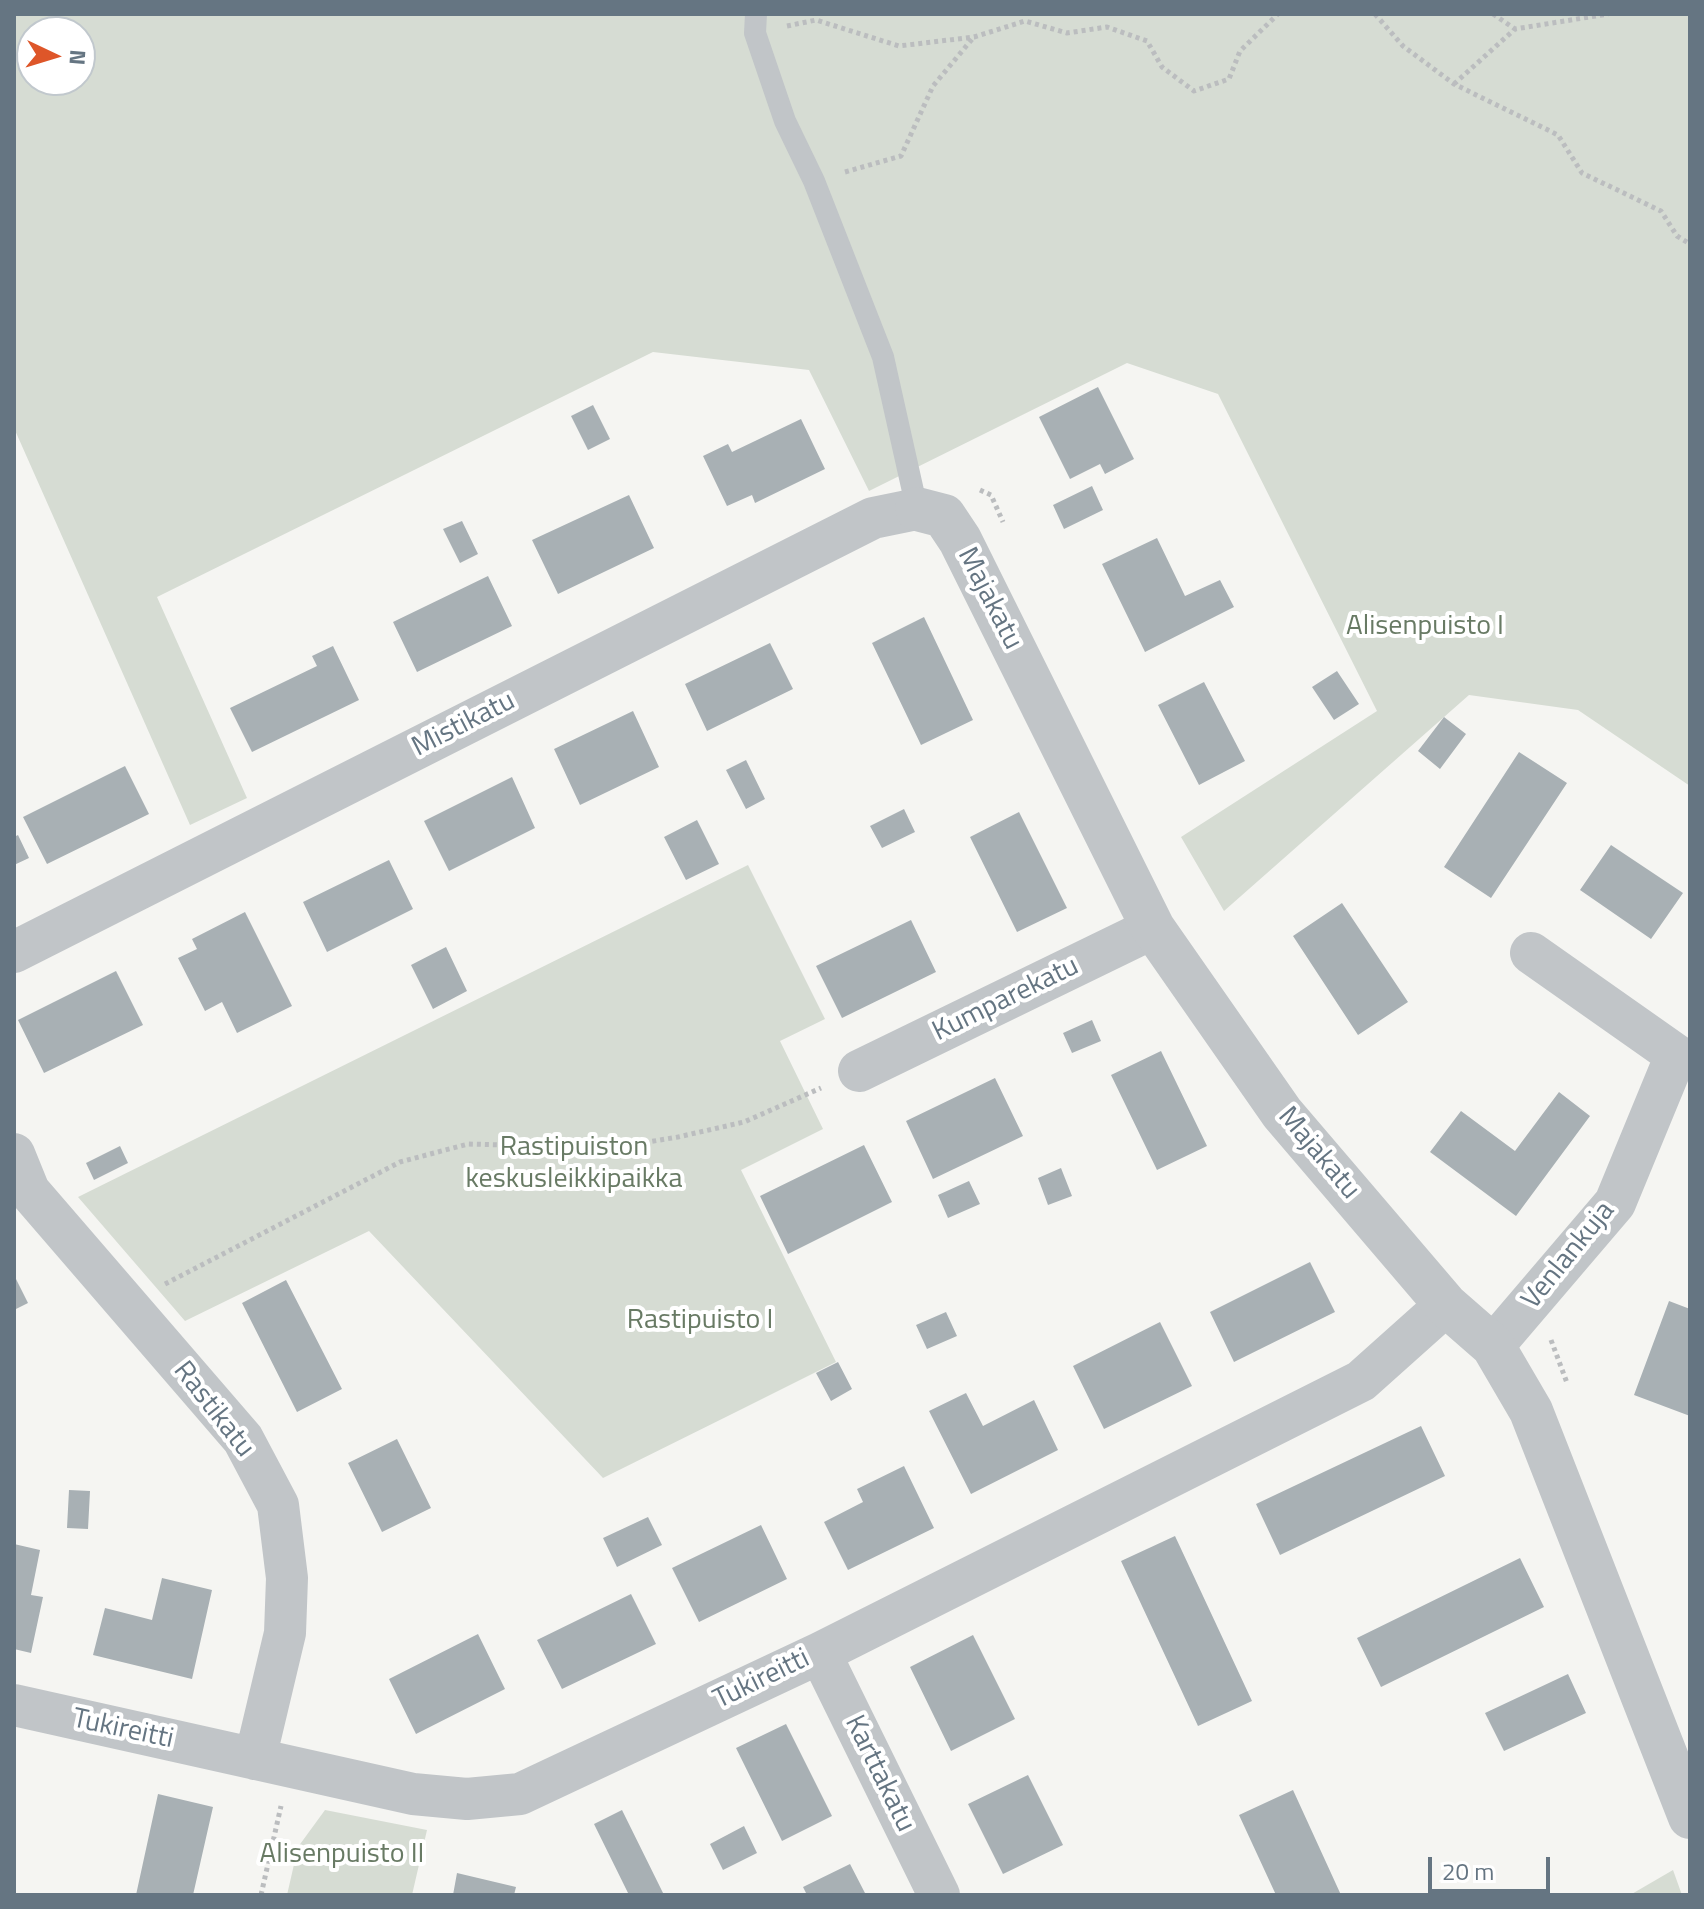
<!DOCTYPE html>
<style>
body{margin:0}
#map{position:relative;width:1704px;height:1909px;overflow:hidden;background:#f5f5f2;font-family:"Titillium Web",sans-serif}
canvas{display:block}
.frame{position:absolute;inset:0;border:16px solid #657582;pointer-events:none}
.north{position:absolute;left:16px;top:16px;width:80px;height:80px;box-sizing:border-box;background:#fff;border:2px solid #c1c8cd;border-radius:50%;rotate:94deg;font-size:22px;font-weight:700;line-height:32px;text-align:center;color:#657582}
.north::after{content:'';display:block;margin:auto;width:28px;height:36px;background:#de5629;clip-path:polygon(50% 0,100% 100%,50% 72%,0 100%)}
.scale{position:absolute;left:1428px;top:1857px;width:122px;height:36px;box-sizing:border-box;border:4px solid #657582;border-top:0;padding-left:10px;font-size:24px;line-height:28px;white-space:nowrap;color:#657582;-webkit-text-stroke:6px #fff;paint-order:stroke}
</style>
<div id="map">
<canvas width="1704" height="1909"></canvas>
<div class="frame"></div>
<div class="north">N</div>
<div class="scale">20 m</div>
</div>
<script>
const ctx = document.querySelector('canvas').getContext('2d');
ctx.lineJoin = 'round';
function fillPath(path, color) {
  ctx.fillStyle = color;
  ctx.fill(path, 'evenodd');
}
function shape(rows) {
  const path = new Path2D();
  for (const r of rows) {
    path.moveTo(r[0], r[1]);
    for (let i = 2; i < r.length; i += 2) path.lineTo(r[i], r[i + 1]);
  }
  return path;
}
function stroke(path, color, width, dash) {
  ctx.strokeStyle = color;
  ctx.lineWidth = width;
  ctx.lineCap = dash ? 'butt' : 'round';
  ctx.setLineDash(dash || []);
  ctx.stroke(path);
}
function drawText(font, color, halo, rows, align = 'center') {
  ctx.font = font + ' "Titillium Web",sans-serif';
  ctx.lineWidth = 8;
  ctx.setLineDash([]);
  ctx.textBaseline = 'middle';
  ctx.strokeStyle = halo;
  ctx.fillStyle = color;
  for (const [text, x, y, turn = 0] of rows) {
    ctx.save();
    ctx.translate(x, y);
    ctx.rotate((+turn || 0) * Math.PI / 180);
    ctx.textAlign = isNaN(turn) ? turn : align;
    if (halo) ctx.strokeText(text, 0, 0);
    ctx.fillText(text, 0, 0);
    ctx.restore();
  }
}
fillPath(shape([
 [14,14,1690,14,1690,786,1578,710,1469,695,1224,911,1181,837,1377,711,1218,394,1127,363,869,491,809,370,653,352,157,597,247,798,190,825,14,428],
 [32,32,80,32,80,80,32,80],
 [748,865,825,1019,780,1041,823,1129,741,1170,836,1362,740,1410,603,1478,369,1231,185,1321,78,1197],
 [325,1810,427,1830,412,1895,287,1895,298,1847],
 [1673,1870,1682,1895,1630,1895]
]), '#d6dcd3');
fillPath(shape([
 [1098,387,1134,459,1105,474,1100,464,1070,479,1039,417],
 [593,405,610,439,588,450,571,416],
 [801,419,825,469,755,503,752,495,727,506,703,456,728,444,732,452],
 [1092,486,1103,510,1064,529,1053,505],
 [629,495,654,548,558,594,532,540],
 [462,521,478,554,460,563,443,529],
 [1157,538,1185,596,1220,580,1234,607,1145,652,1102,564],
 [488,576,512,626,417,672,393,622],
 [924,617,973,720,921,745,872,643],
 [770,643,793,689,707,731,685,684],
 [333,646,359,700,252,752,230,708,317,666,312,656],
 [1337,671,1359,704,1334,720,1312,687],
 [1204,682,1245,761,1199,785,1158,705],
 [633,711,659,767,580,805,554,749],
 [1444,717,1466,734,1440,769,1418,751],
 [1519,752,1567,783,1491,898,1444,867],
 [746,760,765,799,746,809,726,770],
 [125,766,149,814,47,864,23,817],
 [512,777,535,828,449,871,424,821],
 [904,809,915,832,882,848,870,826],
 [1019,812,1067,908,1017,932,970,837],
 [697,820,719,864,686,880,664,837],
 [18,835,29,858,14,865,14,837],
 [1611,845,1683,893,1651,939,1580,890],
 [389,860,413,909,327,952,303,902],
 [1342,903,1408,1002,1358,1035,1293,936],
 [245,912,292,1006,237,1033,222,1002,205,1011,178,958,197,949,192,939],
 [911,920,936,972,842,1018,816,966],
 [446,947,467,991,433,1009,411,965],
 [116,971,143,1025,44,1073,18,1020],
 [1092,1020,1101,1041,1072,1053,1063,1033],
 [1161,1051,1207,1146,1157,1170,1111,1075],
 [995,1078,1023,1136,933,1179,906,1121],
 [1559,1092,1590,1116,1516,1216,1430,1152,1461,1111,1515,1151],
 [864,1145,892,1202,788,1254,760,1196],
 [120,1146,128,1163,94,1180,86,1163],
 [1061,1168,1072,1196,1048,1205,1038,1178],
 [969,1181,980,1204,948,1218,938,1195],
 [1310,1262,1335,1312,1234,1362,1210,1312],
 [14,1275,28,1303,14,1310],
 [286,1280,342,1389,297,1412,242,1303],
 [1669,1301,1690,1309,1690,1416,1634,1395],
 [946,1312,957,1336,927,1349,916,1325],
 [1160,1322,1192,1386,1104,1429,1073,1366],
 [838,1362,852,1389,831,1401,816,1373],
 [966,1393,983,1426,1034,1400,1058,1450,971,1494,929,1411],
 [1421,1426,1445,1476,1280,1555,1256,1504],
 [397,1439,431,1508,382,1532,348,1463],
 [904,1466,934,1528,848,1570,824,1522,863,1502,857,1489],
 [69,1490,90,1491,88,1529,67,1528],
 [648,1517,662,1545,617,1567,603,1538],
 [761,1525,787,1579,699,1622,672,1568],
 [1175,1536,1252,1701,1198,1726,1121,1561],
 [14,1544,40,1550,31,1595,43,1597,31,1653,14,1649],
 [1520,1558,1544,1607,1381,1687,1357,1638],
 [162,1578,212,1590,192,1679,93,1655,105,1608,152,1620],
 [631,1594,656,1644,562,1689,537,1640],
 [478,1634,505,1689,416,1734,389,1679],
 [973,1635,1015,1719,951,1751,910,1667],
 [1568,1674,1586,1713,1504,1751,1485,1713],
 [786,1724,832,1816,782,1841,736,1748],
 [1028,1775,1063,1845,1003,1874,968,1804],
 [1293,1790,1341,1895,1276,1895,1239,1815],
 [158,1794,213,1807,193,1895,136,1895],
 [622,1810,664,1895,629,1895,594,1824],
 [744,1826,757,1853,723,1870,710,1844],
 [850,1864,866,1895,807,1895,803,1887],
 [457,1873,516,1887,514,1895,453,1895]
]), '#a8b0b4');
stroke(shape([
 [1375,14,1403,46,1454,84,1558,135,1582,173,1661,211,1677,236,1690,244],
 [1493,14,1515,29],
 [787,26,816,20,899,46,974,37,1025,21,1067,33,1107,27,1147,41,1162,67,1194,91,1229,79,1240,51,1278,14],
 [1454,84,1515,29,1608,14],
 [845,172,901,156,933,86,973,38],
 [980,490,991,495,1003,522],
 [165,1284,400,1162,468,1144,612,1148,678,1137,744,1122,821,1088],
 [1551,1340,1567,1383],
 [261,1895,281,1806]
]), '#bbbdbf', 5, [4, 4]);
stroke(shape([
 [756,14,755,33,785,121,814,181,883,357,917,509]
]), '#c1c5c8', 22);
stroke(shape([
 [14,952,873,518,917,509],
 [859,1071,1153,928],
 [14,1154,29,1191,243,1439,278,1505,287,1578,285,1633,255,1759],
 [1493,1346,1615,1203,1676,1055,1531,953],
 [820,1653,939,1895],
 [14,1705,413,1794,467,1799,520,1794,820,1653,1361,1381,1446,1305]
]), '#c1c5c8', 42);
stroke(shape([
 [917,509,944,516,960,540,1153,928,1282,1113,1446,1305,1493,1346,1531,1411,1690,1817]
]), '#c1c5c8', 44);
drawText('28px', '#657582', '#fff', [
 ["Majakatu",989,599,63],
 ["Mistikatu",464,725,-27],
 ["Kumparekatu",1006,1000,-26],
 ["Majakatu",1318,1154,50],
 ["Venlankuja",1569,1256,-51],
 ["Rastikatu",213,1410,52],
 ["Tukireitti",762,1680,-26],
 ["Tukireitti",123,1730,12],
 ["Karttakatu",879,1774,64]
]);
drawText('28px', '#687a64', '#fff', [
 ["Alisenpuisto I",1425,627],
 ["Rastipuiston",574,1148],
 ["keskusleikkipaikka",574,1180],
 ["Rastipuisto I",700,1321],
 ["Alisenpuisto II",342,1855]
]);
</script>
